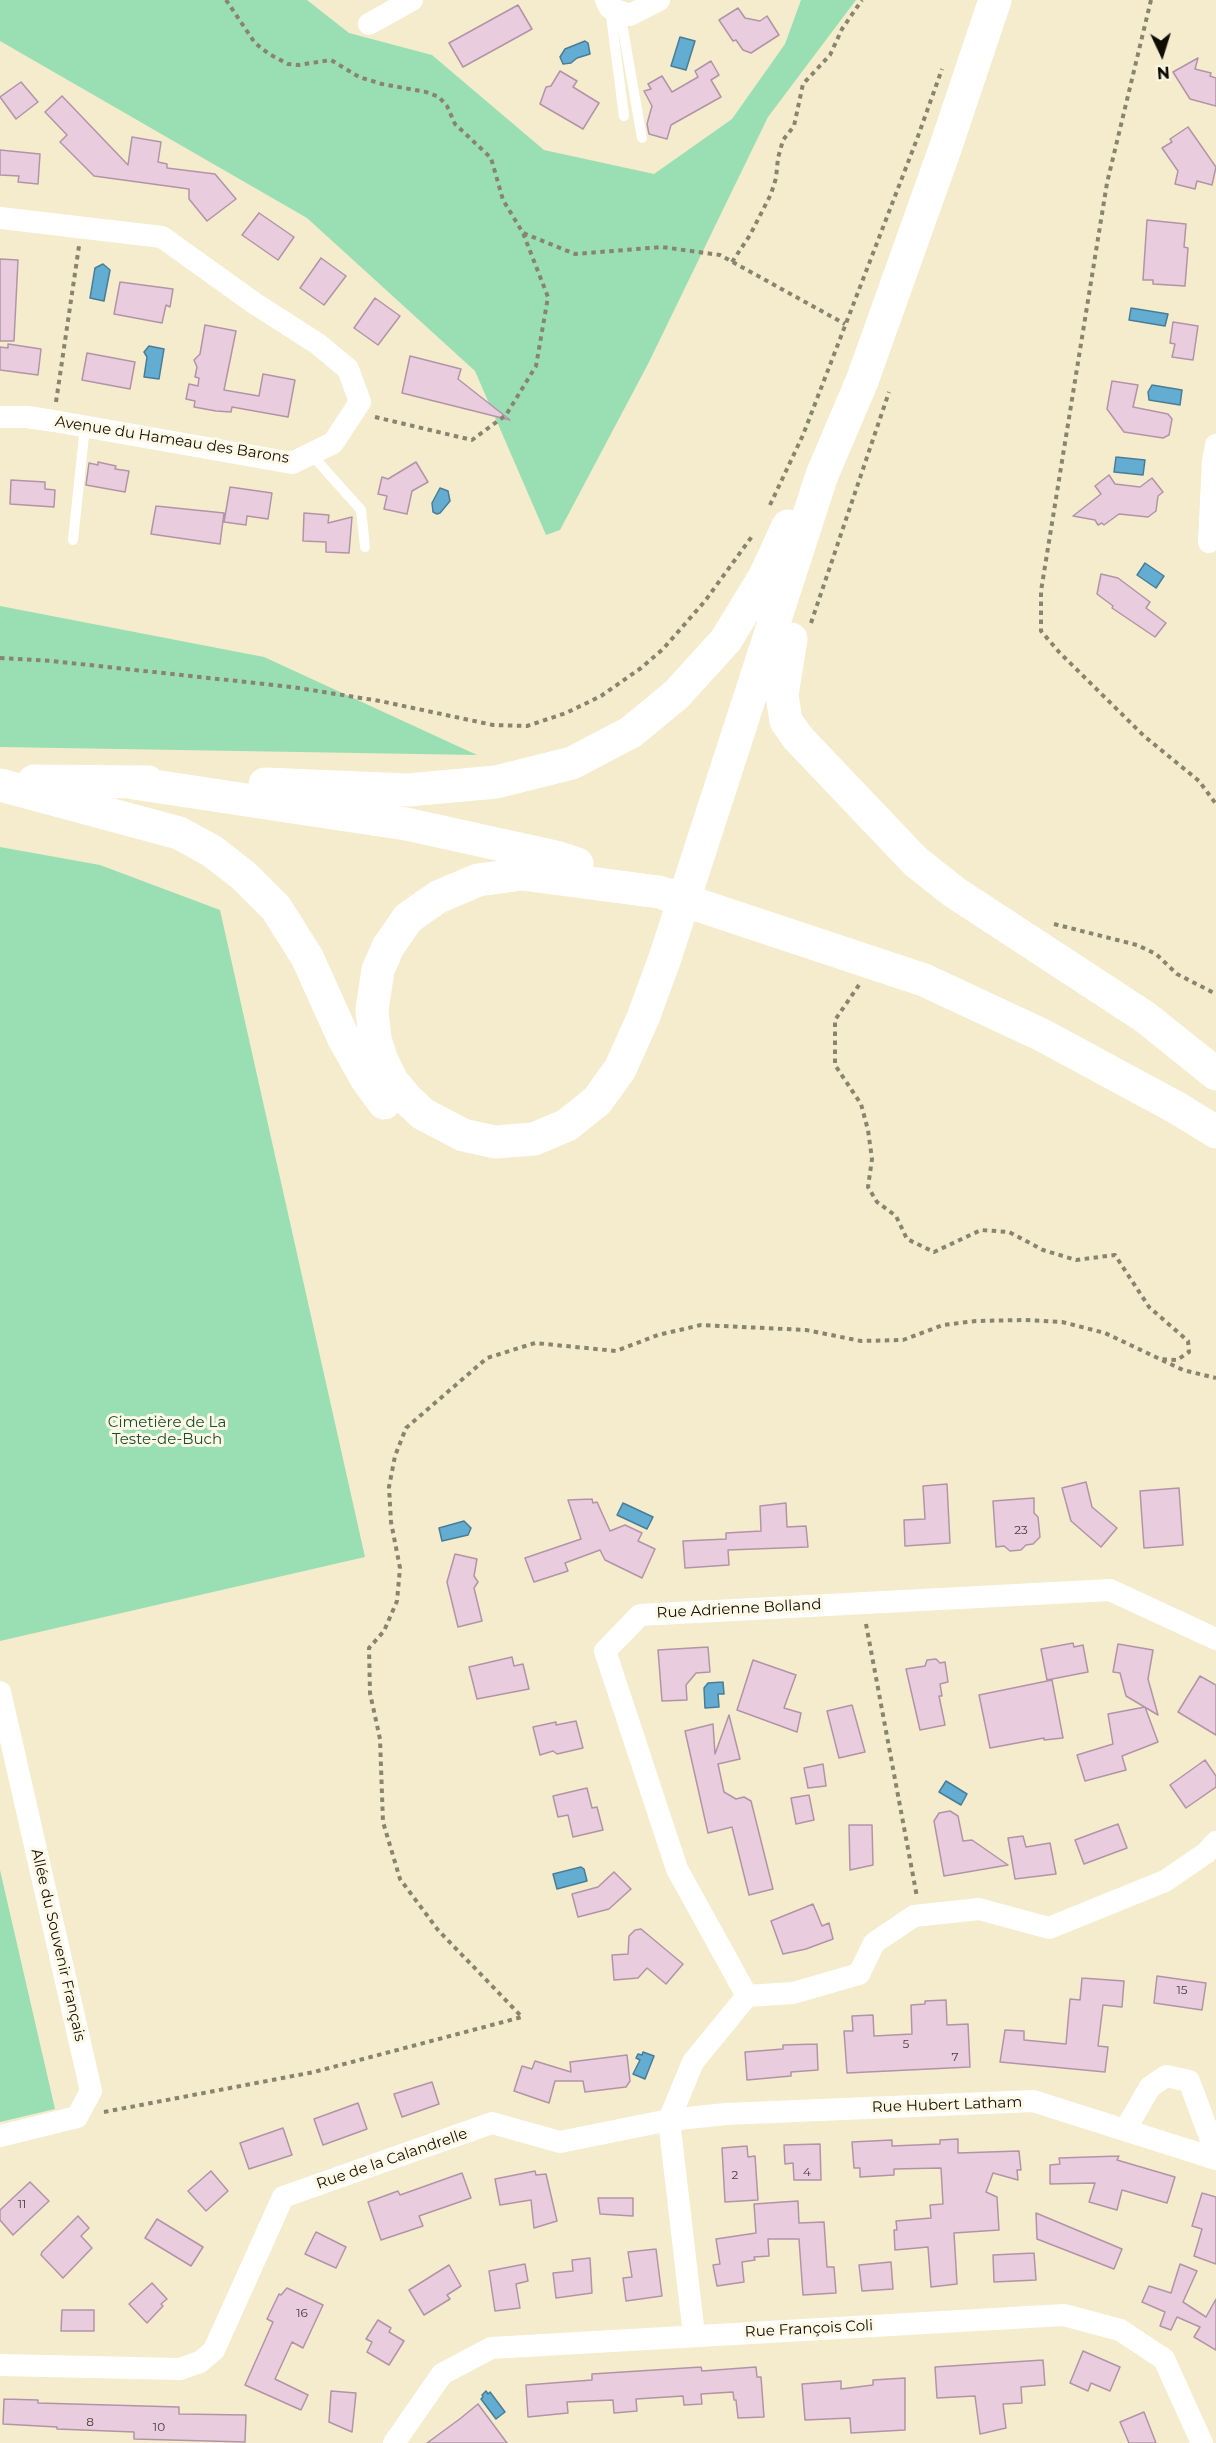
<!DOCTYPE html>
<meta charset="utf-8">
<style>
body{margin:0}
#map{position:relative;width:1216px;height:2443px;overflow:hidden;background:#f4eccc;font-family:Montserrat,sans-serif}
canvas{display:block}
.north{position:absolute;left:1132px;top:24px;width:60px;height:60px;-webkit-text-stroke:4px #fef9e6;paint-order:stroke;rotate:176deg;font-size:16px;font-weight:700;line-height:24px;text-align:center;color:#100d04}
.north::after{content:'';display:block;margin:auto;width:21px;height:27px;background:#100d04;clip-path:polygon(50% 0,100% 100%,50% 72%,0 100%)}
</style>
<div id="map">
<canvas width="1216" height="2443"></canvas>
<div class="north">N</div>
</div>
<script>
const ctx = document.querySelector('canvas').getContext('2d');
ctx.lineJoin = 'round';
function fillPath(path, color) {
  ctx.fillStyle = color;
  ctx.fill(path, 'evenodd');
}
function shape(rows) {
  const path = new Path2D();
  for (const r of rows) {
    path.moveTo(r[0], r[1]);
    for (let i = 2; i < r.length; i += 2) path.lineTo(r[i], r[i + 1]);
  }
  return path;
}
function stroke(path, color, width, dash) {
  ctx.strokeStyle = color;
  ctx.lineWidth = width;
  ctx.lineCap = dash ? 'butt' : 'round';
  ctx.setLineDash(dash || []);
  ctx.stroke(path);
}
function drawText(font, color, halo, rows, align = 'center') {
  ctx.font = font + ' Montserrat,sans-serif';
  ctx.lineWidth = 6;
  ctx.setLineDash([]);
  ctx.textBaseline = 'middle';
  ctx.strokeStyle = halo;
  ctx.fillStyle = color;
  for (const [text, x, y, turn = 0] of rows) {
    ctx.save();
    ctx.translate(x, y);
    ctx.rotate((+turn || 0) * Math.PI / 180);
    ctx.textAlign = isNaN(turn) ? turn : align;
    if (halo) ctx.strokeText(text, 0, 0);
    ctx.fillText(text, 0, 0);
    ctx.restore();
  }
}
fillPath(shape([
 [0,0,307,0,349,33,432,55,544,150,654,174,732,119,785,44,801,0,856,0,768,117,648,364,560,530,546,535,475,371,307,218,0,41],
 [0,606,264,657,477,755,0,747],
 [0,847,100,865,220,910,365,1557,0,1641],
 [0,1870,55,2109,0,2122]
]), '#9adfb4');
const water = shape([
 [680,37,695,41,686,70,671,66,680,37],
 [585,41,588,43,590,54,577,58,571,63,563,64,560,57,565,49,585,41],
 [103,264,110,270,104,301,90,298,95,268,103,264],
 [1131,308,1168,314,1165,326,1129,320,1131,308],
 [149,346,164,349,159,379,144,377,147,357,144,352,149,346],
 [1152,385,1182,390,1180,405,1149,400,1148,392,1152,385],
 [1116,457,1145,460,1143,475,1114,472,1116,457],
 [440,488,448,491,450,501,440,513,437,514,433,512,432,503,440,488],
 [1145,563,1164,576,1156,588,1137,575,1145,563],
 [623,1503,653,1517,647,1529,617,1515,623,1503],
 [464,1521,471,1528,468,1535,442,1541,439,1528,464,1521],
 [723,1682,724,1694,718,1694,719,1707,705,1708,704,1688,708,1683,723,1682],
 [946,1781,967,1794,961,1805,939,1792,946,1781],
 [581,1867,584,1869,587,1881,557,1889,553,1874,581,1867],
 [643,2052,654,2056,645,2079,633,2074,640,2060,636,2058,638,2054,642,2055,643,2052],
 [486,2391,488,2394,490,2392,505,2412,496,2419,481,2399,483,2397,482,2395,486,2391]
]);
fillPath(water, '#63add3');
stroke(water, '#4a7d95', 1.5);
const building = shape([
 [518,5,532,29,463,67,449,43,518,5],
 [738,8,745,18,760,21,767,16,779,35,751,53,743,50,736,40,733,41,719,20,738,8],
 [1198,58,1195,69,1211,73,1210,76,1216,78,1216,106,1190,99,1173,72,1198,58],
 [711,61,719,75,711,80,721,97,671,125,667,139,649,134,647,124,652,106,644,91,651,89,648,84,662,76,672,92,698,77,695,71,711,61],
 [560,71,577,81,573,87,599,103,583,129,540,104,546,87,551,86,560,71],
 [21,82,38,102,16,119,0,97,21,82],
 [62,96,128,165,132,137,161,142,158,162,167,164,167,168,215,174,236,199,207,221,189,199,189,189,94,176,60,142,67,135,45,112,62,96],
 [1188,127,1216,167,1212,185,1197,181,1195,189,1175,184,1178,171,1162,148,1172,142,1170,139,1188,127],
 [0,150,40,154,38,184,18,182,19,176,0,175,0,150],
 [259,213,294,237,278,260,242,235,259,213],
 [1147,220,1186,224,1184,247,1188,248,1185,286,1153,284,1153,280,1143,280,1147,220],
 [321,258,346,276,324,305,300,288,321,258],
 [0,259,18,260,14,341,0,341,0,259],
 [120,282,173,289,170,307,166,305,162,323,114,314,120,282],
 [375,298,400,316,378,345,354,328,375,298],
 [1173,322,1198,326,1193,360,1172,357,1175,344,1170,343,1173,322],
 [205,325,236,331,224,390,259,396,263,374,295,380,288,417,232,407,231,412,216,411,194,407,195,401,186,399,189,384,198,386,199,378,195,377,197,367,194,360,200,354,205,325],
 [8,344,41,349,38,375,0,370,0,347,8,348,8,344],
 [87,353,135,362,130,389,82,380,87,353],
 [410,356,461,369,458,379,510,420,402,393,410,356],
 [1112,381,1138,385,1133,407,1168,414,1172,419,1169,435,1163,438,1124,432,1107,409,1112,381],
 [98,462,116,466,115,469,129,471,125,492,86,485,89,463,98,465,98,462],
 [416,462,428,482,412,491,407,514,384,509,387,496,378,494,382,477,388,479,416,462],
 [1109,475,1115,484,1140,487,1152,478,1163,492,1158,496,1156,511,1148,517,1119,514,1104,525,1102,523,1098,525,1095,520,1073,516,1101,494,1095,486,1109,475],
 [11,480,45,482,45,489,55,490,54,507,10,504,11,480],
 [230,487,272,493,268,519,247,516,246,525,224,522,230,487],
 [156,506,224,513,220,544,151,534,156,506],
 [304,513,329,515,328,523,352,517,349,553,326,552,326,542,303,541,304,513],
 [1101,574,1118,578,1150,602,1146,608,1166,623,1155,637,1112,608,1113,606,1097,594,1101,574],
 [1086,1482,1092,1507,1117,1528,1101,1547,1071,1521,1062,1488,1086,1482],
 [947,1484,950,1543,905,1546,904,1520,925,1519,923,1486,947,1484],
 [1179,1488,1183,1545,1144,1548,1140,1491,1179,1488],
 [1034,1498,1034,1513,1038,1517,1040,1537,1033,1544,1026,1545,1021,1550,1010,1551,1004,1546,996,1547,993,1501,1034,1498],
 [592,1499,593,1503,597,1502,610,1531,625,1525,642,1533,638,1541,655,1549,642,1578,605,1560,600,1550,565,1563,568,1571,534,1582,525,1558,581,1539,568,1500,592,1499],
 [786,1503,787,1527,806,1526,808,1547,728,1550,729,1565,685,1568,683,1541,726,1539,726,1533,761,1531,760,1506,786,1503],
 [455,1554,477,1559,474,1576,478,1582,474,1588,482,1621,458,1627,447,1582,455,1554],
 [1073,1643,1074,1647,1083,1645,1088,1672,1047,1680,1041,1649,1073,1643],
 [1118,1644,1153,1650,1148,1679,1158,1715,1126,1696,1120,1673,1113,1672,1118,1644],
 [708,1647,710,1672,696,1673,686,1685,687,1700,662,1701,658,1650,708,1647],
 [512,1657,514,1666,523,1664,529,1689,477,1699,469,1667,512,1657],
 [936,1659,940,1663,945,1662,948,1682,940,1684,942,1696,939,1696,945,1725,920,1730,906,1669,925,1666,927,1660,936,1659],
 [753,1660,796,1675,784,1708,801,1713,797,1732,737,1710,753,1660],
 [1200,1676,1216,1685,1216,1735,1178,1712,1200,1676],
 [1052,1680,1063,1738,1044,1740,1044,1738,990,1748,979,1695,1052,1680],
 [852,1705,865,1752,839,1758,827,1711,852,1705],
 [1145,1707,1158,1742,1122,1756,1126,1770,1085,1781,1077,1755,1113,1744,1108,1714,1145,1707],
 [729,1715,740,1759,718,1764,724,1792,736,1799,744,1797,751,1801,773,1889,749,1895,732,1827,708,1833,685,1731,713,1724,715,1754,729,1715],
 [576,1721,583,1748,557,1754,553,1751,540,1755,533,1727,556,1722,556,1725,576,1721],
 [1205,1760,1216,1776,1216,1787,1186,1808,1170,1785,1205,1760],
 [823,1764,826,1786,808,1788,804,1768,823,1764],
 [587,1788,592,1808,597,1807,603,1830,573,1837,568,1815,558,1817,553,1796,587,1788],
 [809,1795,814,1820,796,1824,791,1798,809,1795],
 [950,1811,958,1816,963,1841,972,1840,1008,1865,944,1876,934,1821,939,1813,950,1811],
 [1118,1824,1127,1848,1084,1864,1075,1840,1118,1824],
 [849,1825,872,1825,873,1865,850,1870,849,1825],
 [1023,1836,1026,1847,1050,1843,1056,1874,1015,1879,1008,1838,1023,1836],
 [614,1872,631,1889,609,1909,578,1917,572,1894,598,1887,614,1872],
 [813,1904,822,1926,829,1923,833,1939,806,1949,783,1954,771,1921,813,1904],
 [641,1929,683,1964,666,1984,647,1968,638,1978,614,1980,612,1955,628,1954,629,1936,635,1930,641,1929],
 [1157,1976,1206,1983,1202,2010,1154,2003,1157,1976],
 [1082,1978,1124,1981,1122,2007,1103,2005,1098,2046,1108,2047,1105,2072,1000,2062,1005,2030,1024,2031,1024,2040,1066,2044,1070,1999,1080,2000,1082,1978],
 [946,2000,947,2025,968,2024,970,2067,847,2073,844,2031,853,2031,852,2016,873,2015,874,2036,912,2034,911,2005,925,2004,925,2001,946,2000],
 [817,2044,818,2070,791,2072,791,2076,747,2080,745,2052,783,2049,783,2045,817,2044],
 [627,2055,630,2081,626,2087,585,2092,583,2081,555,2081,549,2103,514,2091,522,2066,532,2069,535,2061,571,2072,570,2062,627,2055],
 [432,2082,439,2104,402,2117,394,2094,432,2082],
 [358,2103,367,2129,323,2145,314,2119,358,2103],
 [283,2128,292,2155,249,2169,240,2143,283,2128],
 [958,2139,958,2153,1019,2151,1021,2170,1017,2170,1018,2180,993,2173,986,2192,997,2197,999,2230,954,2233,957,2284,931,2287,928,2247,895,2250,894,2230,897,2230,896,2221,931,2218,930,2205,943,2204,941,2168,894,2169,894,2175,860,2177,860,2168,854,2168,852,2142,892,2140,892,2146,940,2144,940,2140,958,2139],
 [820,2144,821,2180,794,2180,793,2163,785,2164,784,2145,820,2144],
 [747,2146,748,2157,755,2156,758,2200,725,2202,722,2148,747,2146],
 [1119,2156,1117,2160,1175,2177,1167,2203,1122,2190,1117,2210,1089,2202,1095,2183,1050,2184,1050,2165,1060,2164,1059,2158,1119,2156],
 [211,2171,228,2191,206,2211,188,2191,211,2171],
 [535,2171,536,2175,546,2174,557,2221,534,2228,531,2200,500,2205,495,2179,535,2171],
 [462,2173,471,2198,419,2216,423,2226,381,2240,368,2202,398,2191,400,2195,462,2173],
 [30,2182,49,2201,13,2235,0,2220,0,2210,30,2182],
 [1202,2193,1216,2197,1216,2264,1194,2256,1202,2229,1192,2226,1202,2193],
 [598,2198,633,2198,633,2216,600,2214,598,2198],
 [798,2201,799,2223,824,2222,827,2267,834,2267,836,2293,803,2295,799,2239,768,2239,769,2256,754,2257,755,2260,742,2262,744,2282,717,2286,713,2265,720,2264,716,2239,756,2233,754,2204,798,2201],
 [1036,2213,1122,2249,1114,2269,1037,2239,1036,2213],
 [78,2216,89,2228,81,2236,92,2248,63,2278,41,2255,42,2252,78,2216],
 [157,2219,203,2247,191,2266,145,2238,157,2219],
 [316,2232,346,2247,336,2268,305,2254,316,2232],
 [656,2249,662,2296,626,2301,623,2278,632,2277,628,2252,656,2249],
 [1034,2253,1036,2280,994,2282,993,2255,1034,2253],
 [590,2258,592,2293,556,2298,553,2273,573,2271,572,2260,590,2258],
 [891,2262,893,2289,862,2291,859,2265,891,2262],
 [525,2264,528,2281,516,2284,520,2308,495,2311,489,2271,525,2264],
 [1180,2264,1197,2271,1183,2302,1206,2317,1216,2299,1216,2350,1194,2337,1200,2327,1177,2317,1171,2330,1160,2326,1165,2312,1142,2302,1149,2286,1171,2293,1180,2264],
 [449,2265,461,2286,447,2295,450,2299,424,2315,409,2290,449,2265],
 [152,2283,167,2299,161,2304,163,2306,147,2323,129,2304,152,2283],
 [287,2288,323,2305,303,2348,292,2342,275,2379,308,2395,301,2410,245,2385,273,2322,267,2319,279,2294,281,2295,287,2288],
 [62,2310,94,2310,94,2331,61,2331,62,2310],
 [378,2320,391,2328,389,2332,404,2341,389,2365,367,2352,372,2342,366,2339,378,2320],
 [1083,2351,1120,2367,1110,2391,1091,2383,1088,2391,1070,2383,1083,2351],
 [1043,2360,1045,2385,1021,2387,1022,2403,1003,2404,1006,2428,980,2434,975,2396,937,2398,935,2367,1043,2360],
 [701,2367,702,2371,756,2367,757,2377,761,2377,764,2417,738,2418,736,2400,734,2400,733,2392,701,2394,702,2404,684,2405,683,2396,636,2399,637,2411,614,2413,613,2400,567,2402,568,2413,528,2417,526,2385,592,2380,592,2374,701,2367],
 [905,2378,905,2430,851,2433,850,2418,805,2420,802,2384,841,2381,841,2389,873,2385,873,2380,905,2378],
 [331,2391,356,2393,352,2432,329,2422,331,2391],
 [4,2399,38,2400,38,2403,179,2407,179,2414,246,2415,245,2442,134,2439,134,2432,57,2429,57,2427,3,2424,4,2399],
 [478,2404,507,2443,427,2443,461,2418,478,2404],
 [1144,2412,1156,2443,1129,2443,1120,2422,1144,2412]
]);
fillPath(building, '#eaccdf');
stroke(building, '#b195a7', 1.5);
stroke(shape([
 [226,0,255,43,269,54,288,64,298,65,331,60,359,77,382,84,426,92,439,97,447,106,455,124,491,158,503,200,523,233,575,254,662,247,720,255,845,324],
 [1151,0,1107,183,1041,591,1041,631,1059,652,1144,736,1199,781,1216,804],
 [732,262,750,235,771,194,776,178,778,158,783,140,794,126,803,84,830,55,842,29,862,0],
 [56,402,79,246],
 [375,417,472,440,506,415,536,366,548,297,523,233],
 [770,505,803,435,917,139,942,69],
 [811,623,889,392],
 [0,658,52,661,292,687,380,701,493,725,527,726,566,713,601,696,641,668,663,649,705,601,753,535],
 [1054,924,1137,945,1156,954,1177,974,1216,994],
 [859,985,835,1020,835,1065,861,1104,868,1130,872,1159,868,1187,877,1202,896,1216,907,1239,934,1252,981,1230,1009,1232,1043,1250,1076,1260,1115,1255,1149,1307,1188,1341,1189,1352,1177,1360,1159,1359],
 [866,1624,917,1897],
 [104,2112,314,2072,522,2017,438,1930,400,1879,383,1822,380,1739,370,1693,369,1648,384,1631,397,1601,400,1568,391,1522,389,1487,395,1456,406,1428,487,1358,535,1343,616,1351,658,1335,701,1325,806,1330,861,1341,903,1340,943,1325,976,1321,1024,1320,1062,1322,1105,1333,1183,1370,1216,1378]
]), '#89846f', 4, [4.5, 4.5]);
stroke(shape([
 [610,8,624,116],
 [620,12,642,138],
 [311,454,361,510,365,547],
 [73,540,85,426]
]), '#fff', 10);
stroke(shape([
 [606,0,610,8,630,15,659,0],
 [369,24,412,0],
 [0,218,162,237,254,303,318,344,348,369,360,402,333,443,292,463,54,421,27,417,0,417],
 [1209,542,1213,461,1216,445],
 [0,1692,91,2091,77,2117,0,2136],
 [1216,1842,1206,1853,1165,1881,1049,1928,979,1909,914,1916,874,1943,859,1974,793,1993,747,1996,693,2062,669,2120,726,2114,1033,2101,1216,2159],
 [747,1996,677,1869,605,1651,640,1615,1110,1590,1216,1639],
 [1125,2130,1150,2087,1166,2076,1189,2081,1216,2153],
 [0,2365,180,2369,200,2362,214,2350,283,2197,492,2123,560,2142,669,2120,694,2335],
 [394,2443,442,2374,491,2348,1064,2315,1120,2330,1164,2359,1202,2443]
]), '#fff', 22);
stroke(shape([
 [791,639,782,695,786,721,798,738,915,861,954,892,1145,1017,1216,1074],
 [34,781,148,782],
 [127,782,406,824,556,857,577,864],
 [265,784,408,790,496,782,572,763,631,732,676,695,726,640,765,576,788,526],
 [0,785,179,833,212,851,244,876,276,908,307,957,344,1039,366,1078,384,1103],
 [659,892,522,874,478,880,438,897,408,918,388,947,378,970,372,1010,375,1039,382,1061,392,1081,407,1099,423,1114,463,1135,495,1142,534,1139,567,1125,597,1101,620,1069,643,1018,665,958,822,475,862,381,946,146,995,0],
 [665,894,924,980,1042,1035,1177,1108,1216,1132]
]), '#fff', 33);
drawText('12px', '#463d3b', null, [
 ["23",1021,1530],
 ["15",1182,1990],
 ["5",906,2044],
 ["7",955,2057],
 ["4",807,2172],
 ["2",735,2175],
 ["11",22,2204],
 ["16",302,2313],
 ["8",90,2422],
 ["10",159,2427]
]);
drawText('15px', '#100d04', '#fef9e6', [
 ["Avenue du Hameau des Barons",172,440,9],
 ["Rue Adrienne Bolland",739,1609,-3],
 ["Allée du Souvenir Français",58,1945,77],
 ["Rue Hubert Latham",947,2105,-2],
 ["Rue de la Calandrelle",392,2159,-19],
 ["Rue François Coli",809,2329,-3]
]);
drawText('15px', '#184d31', '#fef9e6', [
 ["Cimetière de La",167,1423],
 ["Teste-de-Buch",167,1440]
]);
</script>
